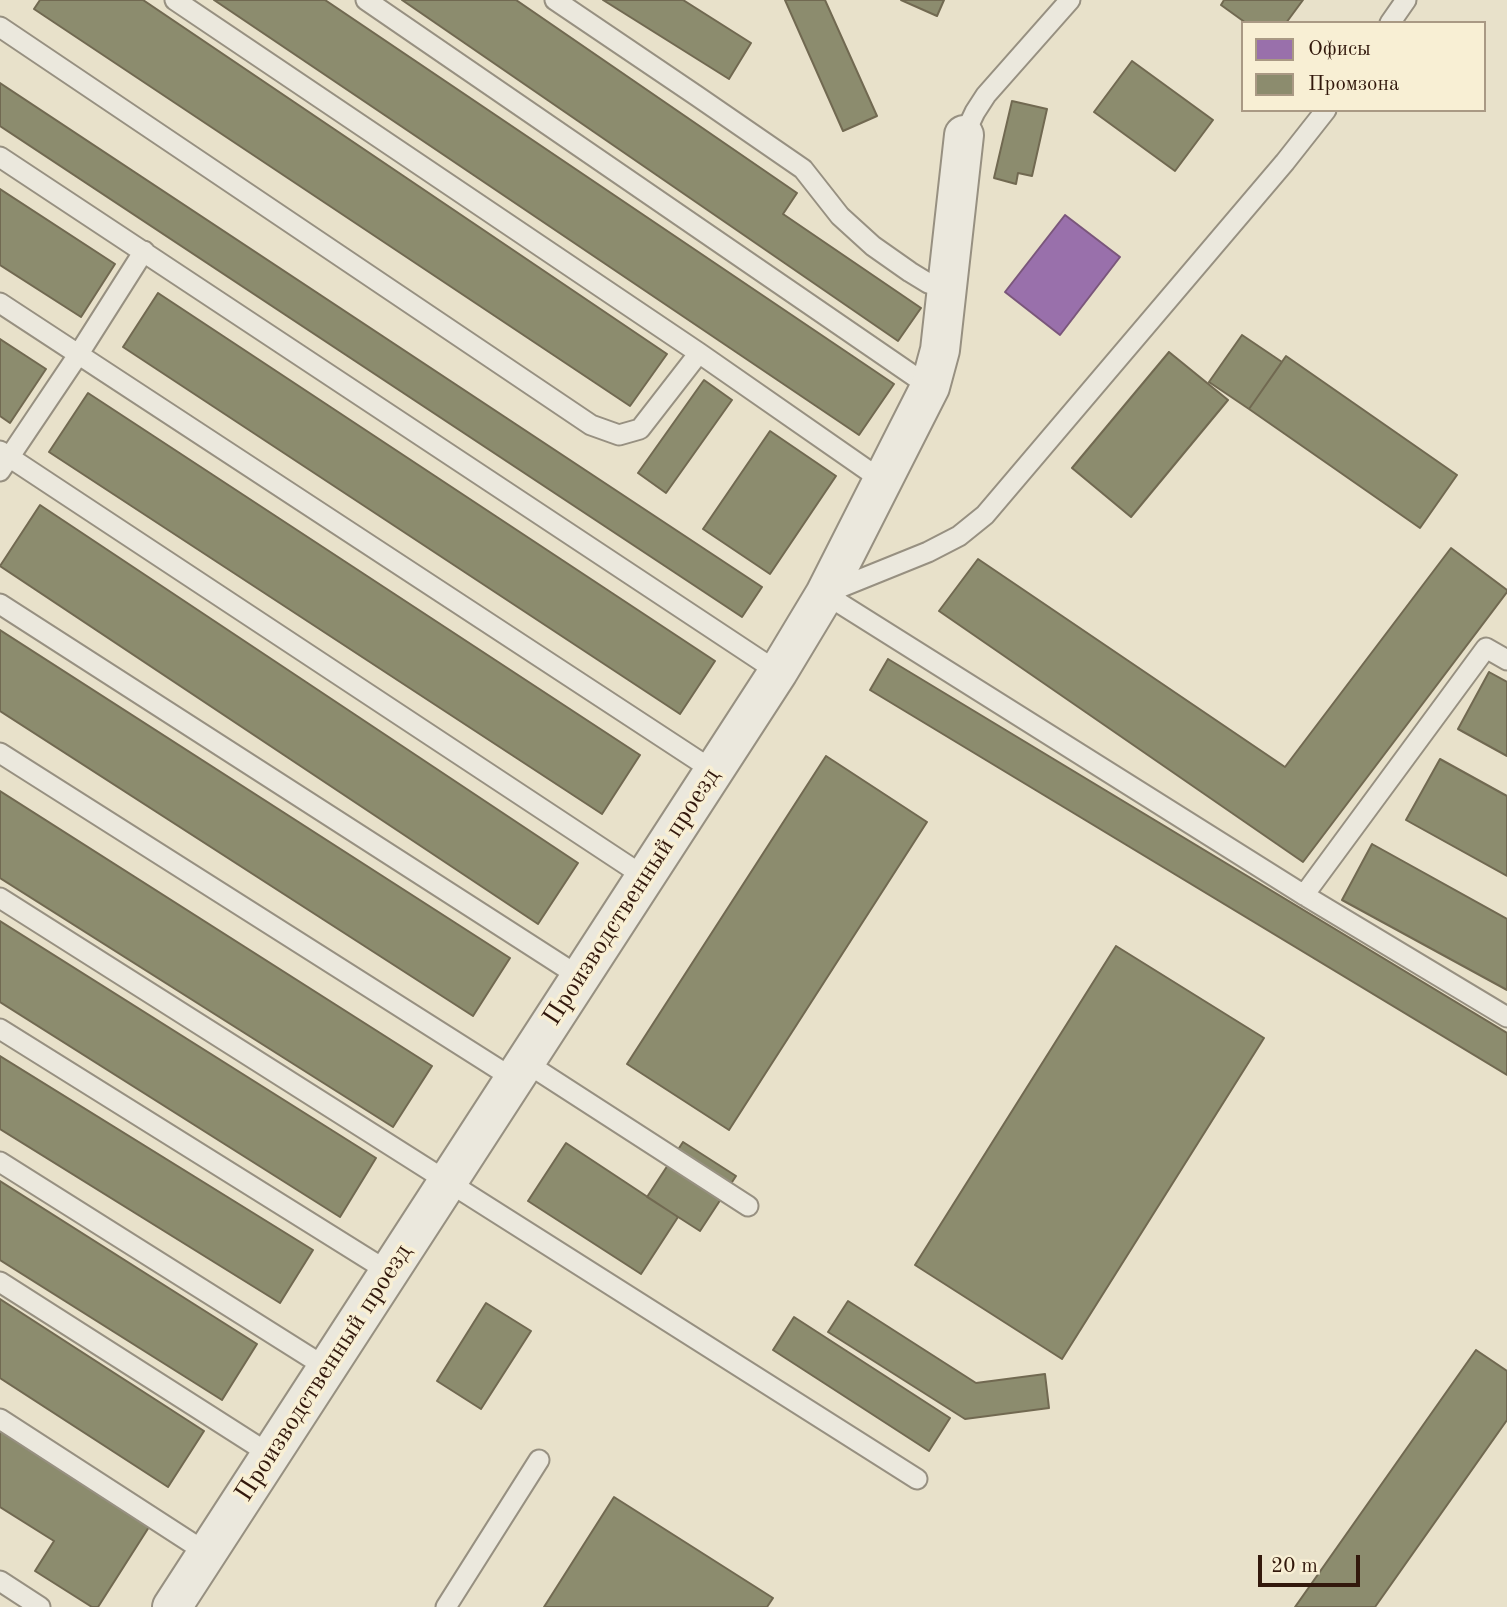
<!DOCTYPE html>
<meta charset="utf-8">
<style>
body{margin:0}
#map{position:relative;width:1507px;height:1607px;overflow:hidden;background:#e8e1ca;font-family:"Old Standard TT",serif}
canvas{display:block}
.legend{position:absolute;left:1241px;top:21px;width:245px;height:91px;box-sizing:border-box;background:#f8efd4;border:2px solid #a99984;margin:0;padding:9px 12px;list-style:none;font-size:21px;color:#32180c}
.legend li{display:flex;align-items:center;gap:14px;height:35px}
.legend b{width:35px;border:2px solid #a99984}
.scale{position:absolute;left:1258px;top:1555px;width:102px;height:32px;box-sizing:border-box;border:4px solid #32180c;border-top:0;padding-left:9px;font-size:21px;line-height:24px;white-space:nowrap;color:#32180c;-webkit-text-stroke:5px #f8efd4;paint-order:stroke}
</style>
<div id="map">
<canvas width="1507" height="1607"></canvas>
<ul class="legend">
<li><b style="height:19px;background:#9970ab"></b>Офисы</li>
<li><b style="height:19px;background:#8c8c6e"></b>Промзона</li>
</ul>
<div class="scale">20 m</div>
</div>
<script>
const ctx = document.querySelector('canvas').getContext('2d');
ctx.lineJoin = 'round';
function fillPath(path, color) {
  ctx.fillStyle = color;
  ctx.fill(path, 'evenodd');
}
function shape(rows) {
  const path = new Path2D();
  for (const r of rows) {
    path.moveTo(r[0], r[1]);
    for (let i = 2; i < r.length; i += 2) path.lineTo(r[i], r[i + 1]);
  }
  return path;
}
function stroke(path, color, width, dash) {
  ctx.strokeStyle = color;
  ctx.lineWidth = width;
  ctx.lineCap = dash ? 'butt' : 'round';
  ctx.setLineDash(dash || []);
  ctx.stroke(path);
}
function drawText(font, color, halo, rows, align = 'center') {
  ctx.font = font + ' "Old Standard TT",serif';
  ctx.lineWidth = 7;
  ctx.setLineDash([]);
  ctx.textBaseline = 'middle';
  ctx.strokeStyle = halo;
  ctx.fillStyle = color;
  for (const [text, x, y, turn = 0] of rows) {
    ctx.save();
    ctx.translate(x, y);
    ctx.rotate((+turn || 0) * Math.PI / 180);
    ctx.textAlign = isNaN(turn) ? turn : align;
    if (halo) ctx.strokeText(text, 0, 0);
    ctx.fillText(text, 0, 0);
    ctx.restore();
  }
}
const offices = shape([
 [1065,215,1120,257,1060,335,1005,292,1065,215]
]);
fillPath(offices, '#9970ab');
stroke(offices, '#7a567b', 2);
const industry = shape([
 [40,0,143,0,667,354,630,406,34,9,40,0],
 [214,0,325,0,894,384,859,435,214,0],
 [402,0,516,0,797,193,783,214,921,308,898,341,402,0],
 [603,0,683,0,751,43,729,79,603,0],
 [785,0,825,0,877,116,843,131,785,0],
 [901,0,944,0,937,16,901,0],
 [1224,0,1303,0,1286,23,1246,23,1221,5,1224,0],
 [1132,61,1213,120,1175,171,1094,112,1132,61],
 [0,83,762,587,742,617,0,126,0,83],
 [1012,101,1047,109,1032,176,1018,173,1016,184,994,178,1012,101],
 [0,189,115,264,81,317,0,265,0,189],
 [158,293,715,661,680,714,123,347,158,293],
 [1242,335,1282,362,1249,409,1209,382,1242,335],
 [0,339,46,369,10,423,0,416,0,339],
 [1169,352,1228,400,1131,517,1072,468,1169,352],
 [1286,356,1457,475,1420,528,1249,409,1286,356],
 [704,380,732,400,666,493,638,473,704,380],
 [88,393,640,755,602,814,49,452,88,393],
 [770,431,836,476,770,574,703,529,770,431],
 [40,505,578,863,538,924,0,566,40,505],
 [1451,548,1507,590,1507,592,1303,862,939,611,978,559,1285,767,1451,548],
 [0,630,510,958,473,1016,0,711,0,630],
 [888,659,1507,1033,1507,1075,870,690,888,659],
 [1489,672,1507,682,1507,756,1458,729,1489,672],
 [826,756,927,822,729,1130,627,1064,826,756],
 [1440,759,1507,796,1507,876,1406,820,1440,759],
 [0,791,432,1066,393,1127,0,878,0,791],
 [1372,844,1507,919,1507,990,1342,900,1372,844],
 [0,921,376,1158,340,1217,0,1002,0,921],
 [1116,946,1264,1038,1062,1359,915,1265,1116,946],
 [0,1056,313,1250,280,1303,0,1129,0,1056],
 [683,1142,736,1176,700,1231,647,1197,683,1142],
 [566,1143,678,1217,641,1274,528,1201,566,1143],
 [0,1181,257,1344,222,1400,0,1260,0,1181],
 [0,1299,204,1431,168,1487,0,1378,0,1299],
 [848,1301,976,1383,1045,1374,1049,1408,965,1419,828,1332,848,1301],
 [486,1303,531,1331,481,1409,437,1381,486,1303],
 [794,1317,950,1418,929,1451,773,1350,794,1317],
 [1476,1350,1507,1371,1507,1420,1375,1607,1295,1607,1476,1350],
 [0,1431,149,1527,98,1607,92,1607,35,1571,54,1541,0,1507,0,1431],
 [614,1497,773,1598,767,1607,544,1607,614,1497]
]);
fillPath(industry, '#8c8c6e');
stroke(industry, '#716951', 2);
const lane = shape([
 [175,0,699,353,883,481],
 [366,0,930,387],
 [555,0,697,96,803,169,840,216,873,246,910,272,928,283,947,289],
 [1390,23,1406,0],
 [0,27,591,425,619,435,640,429,699,353],
 [964,135,975,112,986,95,1070,0],
 [0,157,778,672],
 [0,303,714,771],
 [0,451,645,877],
 [0,471,78,355,144,251],
 [829,592,928,552,959,536,985,515,1285,162,1326,110],
 [825,594,1304,895,1507,1017],
 [0,604,580,977],
 [0,753,514,1079],
 [1304,895,1486,648,1507,660],
 [0,898,917,1479],
 [0,1029,389,1272],
 [525,1062,748,1206],
 [0,1162,327,1368],
 [0,1282,271,1455],
 [0,1419,207,1553],
 [0,1581,40,1607],
 [446,1607,539,1460]
]);
const street = shape([
 [172,1607,778,672,825,594,930,387,940,350,964,135]
]);
stroke(lane, '#979081', 23);
stroke(street, '#979081', 42);
stroke(lane, '#ebe8dd', 19);
stroke(street, '#ebe8dd', 38);
drawText('26px', '#32180c', '#f8efd4', [
 ["Производственный проезд",632,897,-57],
 ["Производственный проезд",324,1373,-57]
]);
</script>
